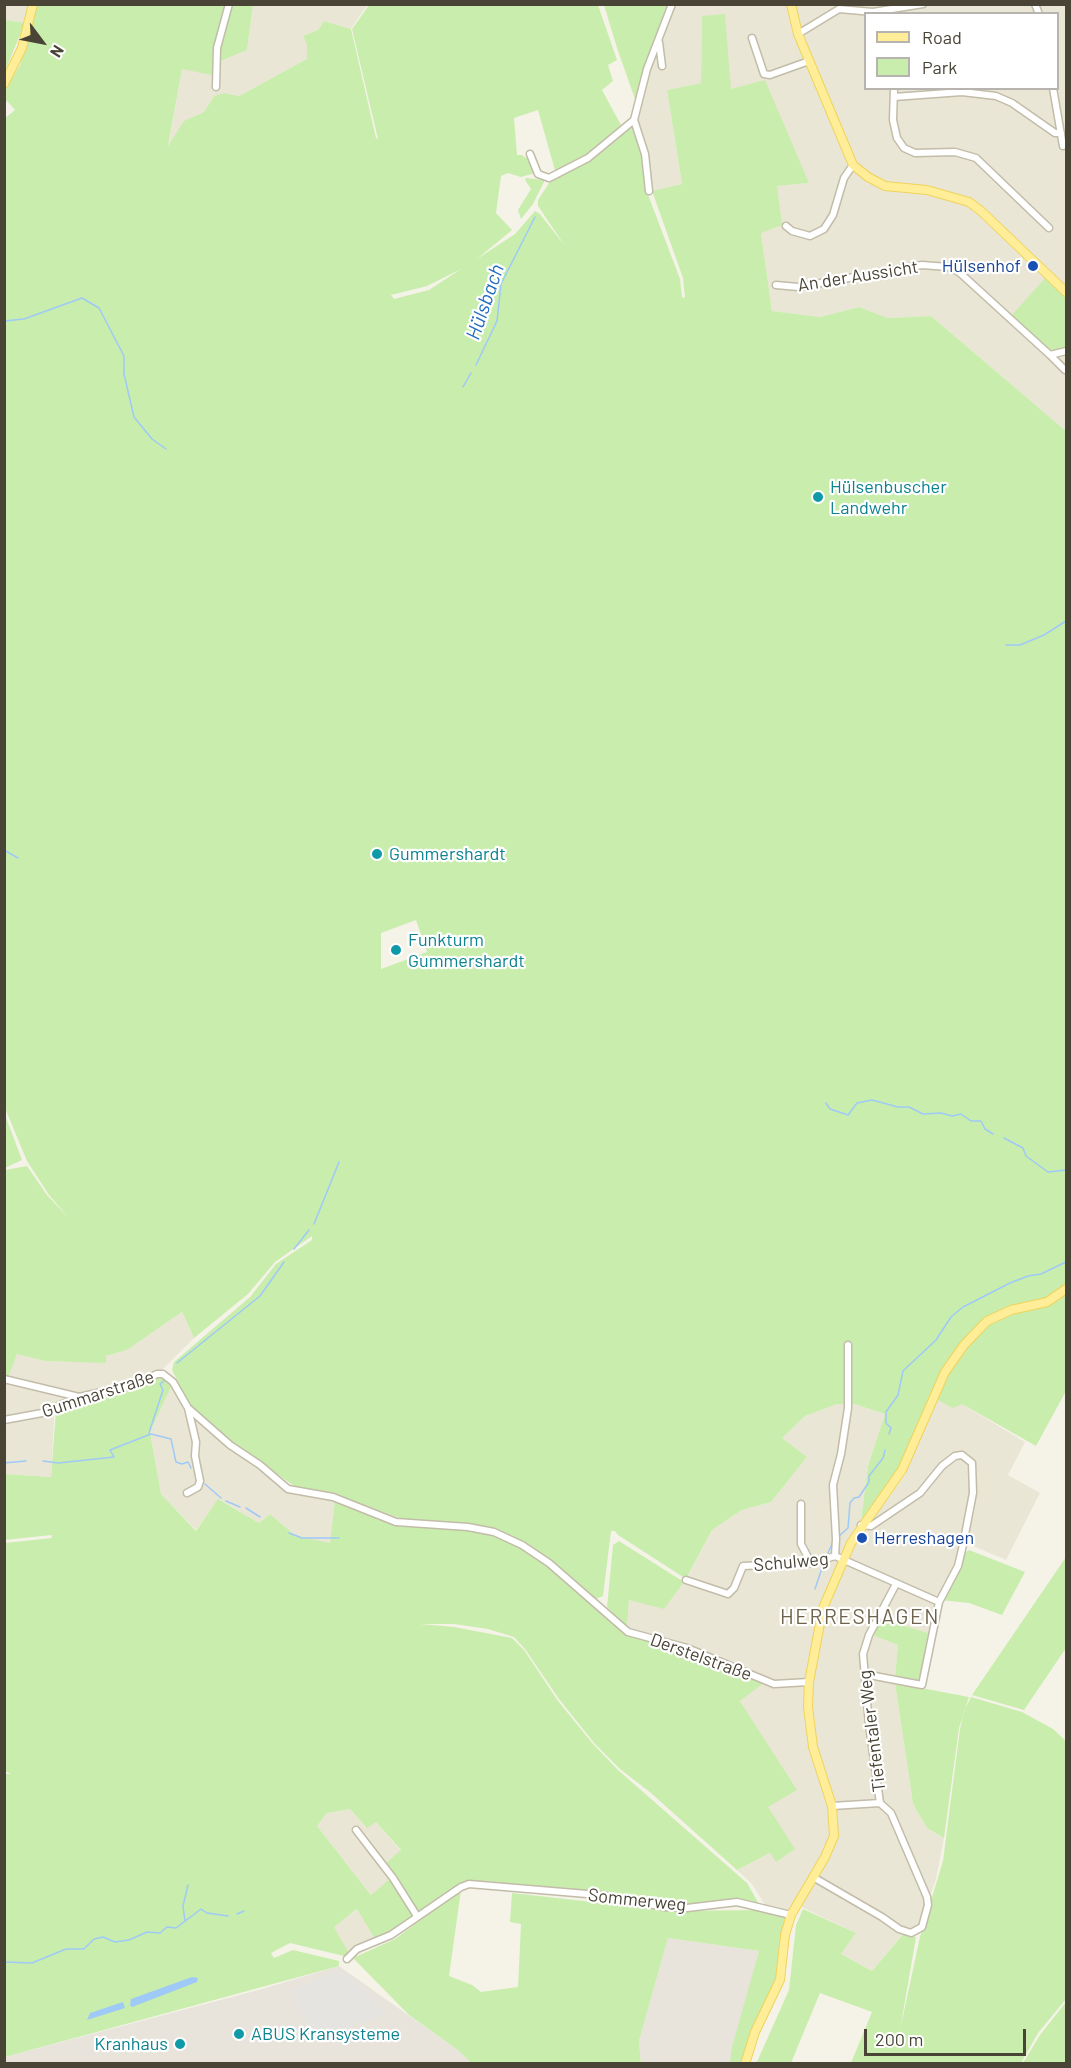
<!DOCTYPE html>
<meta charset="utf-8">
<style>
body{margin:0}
#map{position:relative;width:1071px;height:2068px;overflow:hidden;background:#f5f3e8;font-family:Barlow,sans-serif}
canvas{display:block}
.frame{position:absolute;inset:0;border:6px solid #4a4436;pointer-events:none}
.legend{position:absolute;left:864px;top:12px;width:195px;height:78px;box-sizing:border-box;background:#fff;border:2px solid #b7b4af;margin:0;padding:8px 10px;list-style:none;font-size:18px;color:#4a4436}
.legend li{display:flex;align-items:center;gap:12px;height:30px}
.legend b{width:30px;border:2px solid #b7b4af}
.north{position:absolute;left:12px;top:12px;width:60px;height:60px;-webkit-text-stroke:4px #fff;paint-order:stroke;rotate:122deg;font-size:16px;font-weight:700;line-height:24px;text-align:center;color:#4a4436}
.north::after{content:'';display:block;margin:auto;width:21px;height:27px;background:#4a4436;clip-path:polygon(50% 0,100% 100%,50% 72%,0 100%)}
.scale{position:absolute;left:864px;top:2029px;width:162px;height:27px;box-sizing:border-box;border:3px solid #4a4436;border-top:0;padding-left:8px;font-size:18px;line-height:21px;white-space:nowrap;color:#4a4436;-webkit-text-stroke:4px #fff;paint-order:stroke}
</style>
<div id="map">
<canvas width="1071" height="2068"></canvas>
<div class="frame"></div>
<ul class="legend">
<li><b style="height:8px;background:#ffed97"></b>Road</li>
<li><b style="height:16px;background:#c9edad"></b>Park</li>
</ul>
<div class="north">N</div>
<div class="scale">200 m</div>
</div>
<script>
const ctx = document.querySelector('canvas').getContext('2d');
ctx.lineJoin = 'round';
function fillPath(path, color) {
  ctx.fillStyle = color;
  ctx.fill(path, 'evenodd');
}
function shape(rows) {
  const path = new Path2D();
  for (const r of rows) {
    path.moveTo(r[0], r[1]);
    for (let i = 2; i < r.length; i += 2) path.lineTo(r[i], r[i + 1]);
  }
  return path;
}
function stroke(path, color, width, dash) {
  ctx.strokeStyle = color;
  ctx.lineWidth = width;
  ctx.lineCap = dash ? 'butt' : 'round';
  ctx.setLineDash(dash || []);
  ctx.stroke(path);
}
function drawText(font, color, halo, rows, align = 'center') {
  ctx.font = font + ' Barlow,sans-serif';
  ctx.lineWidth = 4.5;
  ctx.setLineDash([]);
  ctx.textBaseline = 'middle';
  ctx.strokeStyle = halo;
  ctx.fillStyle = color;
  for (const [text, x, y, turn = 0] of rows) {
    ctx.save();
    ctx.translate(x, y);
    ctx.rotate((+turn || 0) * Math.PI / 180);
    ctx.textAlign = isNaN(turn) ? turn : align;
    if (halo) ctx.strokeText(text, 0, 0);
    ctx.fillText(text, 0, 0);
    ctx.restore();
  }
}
fillPath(shape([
 [5,5,29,5,25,23,5,20],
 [253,5,367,5,351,29,324,21,318,30,303,36,307,45,307,59,239,96,224,93,214,96,204,112,184,122,168,148,182,69,216,63,247,50],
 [674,5,1066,5,1066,287,1049,273,1009,320,1050,359,1066,354,1066,431,931,316,888,318,859,307,820,317,772,311,761,233,777,186,808,183,731,89,702,16,701,83,667,90,682,184,652,191,647,153,638,121,639,107,649,70],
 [866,14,1058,14,1058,88,866,88],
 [182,1312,194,1338,163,1369,107,1389,81,1392,55,1404,51,1477,5,1474,4,1381,17,1354,45,1361,106,1362,106,1356,127,1350],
 [172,1385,182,1405,234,1451,258,1465,274,1483,286,1491,335,1500,330,1544,296,1536,270,1514,259,1523,219,1499,196,1530,161,1494,150,1432],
 [936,1399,962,1404,1025,1442,1008,1475,1040,1493,1006,1560,962,1541,956,1564,935,1599,928,1633,880,1618,872,1635,898,1645,895,1683,913,1804,927,1828,944,1838,936,1879,921,1921,913,1929,907,1929,872,1971,841,1954,856,1933,793,1903,789,1910,765,1905,752,1884,737,1870,770,1853,776,1861,768,1806,796,1790,740,1701,768,1679,748,1668,689,1646,627,1628,629,1600,664,1608,686,1580,712,1530,742,1510,771,1502,807,1457,781,1438,805,1416,837,1404,853,1404,885,1414,868,1466,861,1519,871,1522,905,1475],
 [350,1809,366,1827,376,1822,401,1851,382,1866,390,1879,372,1896,317,1826,327,1813],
 [358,1909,375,1939,349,1953,333,1927]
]), '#eae6d5');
fillPath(shape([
 [668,1938,759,1951,730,2063,641,2063,639,2041],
 [339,1966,459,2051,471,2063,5,2064,5,2057,262,1989]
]), '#e8e4dc');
fillPath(shape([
 [37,5,228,5,215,45,216,76,182,69,168,146,184,121,204,112,214,96,224,93,239,96,307,59,307,45,303,36,318,30,324,21,351,29,376,138,378,139,352,29,369,5,598,5,617,60,608,65,613,81,602,90,621,125,582,159,556,174,538,110,514,118,517,155,522,155,529,160,535,173,521,177,508,173,501,176,496,213,512,230,477,259,515,234,535,211,540,214,565,246,538,206,538,200,551,180,584,163,624,128,634,125,643,155,647,192,680,279,682,297,685,298,683,278,652,191,682,184,667,90,701,83,702,16,725,14,731,89,765,80,809,183,777,186,782,225,761,233,772,311,820,317,859,307,888,318,931,316,1066,431,1066,1285,1052,1296,986,1318,943,1372,899,1467,861,1520,868,1466,885,1414,854,1404,837,1404,805,1416,782,1438,807,1457,771,1502,742,1510,712,1530,686,1579,618,1535,615,1531,611,1531,603,1596,596,1599,526,1543,492,1528,467,1524,413,1523,339,1496,297,1488,232,1442,191,1408,172,1370,174,1362,250,1297,276,1264,312,1240,312,1236,275,1262,248,1294,194,1338,182,1312,127,1350,106,1356,106,1363,45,1361,17,1354,8,1378,5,1376,5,1170,27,1166,47,1195,69,1218,49,1195,27,1161,5,1108,4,119,15,110,7,101,5,103,4,91,20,65],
 [461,269,429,290,394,299,391,295,427,286],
 [416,920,427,952,381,969,381,933],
 [230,5,253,5,247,50,216,63],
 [604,5,669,5,636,102,617,48],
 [5,20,25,23,5,71],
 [526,178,545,180,533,204,521,219,518,210,531,189,525,180],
 [1045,278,1066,296,1066,347,1051,351,1012,315],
 [4,1112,22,1160,5,1168,4,1168],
 [1066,1293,1066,1391,1036,1446,962,1404,953,1408,936,1399,948,1375,966,1349,991,1324,1011,1315,1059,1300],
 [157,1377,165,1378,172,1385,150,1432,161,1494,196,1531,218,1499,259,1523,270,1514,296,1536,330,1543,335,1500,396,1524,474,1530,495,1535,520,1547,547,1565,627,1634,693,1653,764,1683,740,1701,797,1790,768,1807,795,1849,776,1862,770,1853,737,1870,651,1793,620,1769,595,1744,559,1699,525,1649,514,1637,488,1629,454,1624,420,1624,454,1627,512,1638,524,1650,558,1701,593,1744,618,1770,747,1883,759,1904,677,1906,529,1889,489,1881,462,1882,417,1912,386,1863,401,1850,376,1822,367,1828,350,1809,327,1813,317,1826,371,1895,390,1879,413,1916,389,1933,375,1939,357,1909,334,1927,349,1953,344,1956,290,1943,271,1953,274,1958,293,1950,339,1961,339,1966,5,2057,5,1774,11,1774,5,1771,5,1543,52,1538,51,1535,5,1540,5,1474,51,1477,56,1410,85,1398,137,1387],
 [619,1541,684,1582,664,1609,629,1600,627,1628,607,1607,613,1545],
 [969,1550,1025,1572,1002,1615,969,1603,940,1600,961,1567,965,1553],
 [1066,1557,1066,1648,1024,1710,972,1695],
 [880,1618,928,1633,920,1682,895,1679,898,1645,872,1635],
 [895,1683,969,1697,959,1728,944,1838,927,1828,913,1804],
 [971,1697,1022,1712,1053,1729,1066,1741,1066,1999,1038,2033,1021,2063,851,2063,872,2012,820,1993,791,2063,756,2064,789,1990,796,1925,803,1909,856,1933,841,1954,872,1971,904,1933,916,1937,900,2030,920,1937,943,1861,960,1729,964,1711],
 [461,1890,449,1976,472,1985,481,1992,518,1987,521,1924,510,1922,512,1893,672,1911,761,1910,786,1917,775,1982,743,2063,730,2063,732,2047,759,1951,668,1938,639,2041,641,2064,471,2063,459,2051,409,2015,353,1958,395,1939],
 [1066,2002,1066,2063,1023,2063,1040,2035]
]), '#c9edad');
fillPath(shape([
 [340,1969,365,1990,386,2014,315,2040,291,1991]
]), '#e6e4e0');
fillPath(shape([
 [192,1977,198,1978,197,1982,132,2007,130,2005,131,1999],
 [123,2002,125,2008,87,2020,90,2013]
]), '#9fc9f7');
stroke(shape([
 [4,321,24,319,82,298,99,308,124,356,124,374,134,417,152,439,166,449],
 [476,365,497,321,501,284,535,217],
 [463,387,471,373],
 [1006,645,1020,645,1044,635,1066,621],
 [4,850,18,858],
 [826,1103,830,1109,848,1115,857,1103,872,1100,898,1107,909,1107,923,1114,941,1113,952,1116,961,1114,971,1121,981,1121,985,1129,993,1134],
 [1004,1138,1023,1148,1026,1156,1048,1172,1066,1170],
 [314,1224,339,1162],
 [294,1249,309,1230],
 [177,1363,260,1296,284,1262],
 [149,1433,163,1390,160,1384,165,1380],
 [889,1434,891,1428,886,1423,886,1412,898,1395,903,1371,936,1340,951,1317,963,1307,1010,1283,1028,1276,1041,1274,1066,1262],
 [43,1461,58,1463,114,1457,110,1450,151,1434,171,1439,176,1462,182,1464,188,1462,191,1468],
 [4,1463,26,1461],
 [205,1484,221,1498],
 [226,1501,240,1507],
 [246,1508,260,1517],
 [289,1533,302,1538,339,1538],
 [839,1536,848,1528,850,1503,854,1498,859,1497,869,1482,869,1476,883,1458,885,1450],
 [827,1555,833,1542],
 [815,1589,824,1562],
 [237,1914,244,1911],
 [185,1921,183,1906,188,1885],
 [4,1962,32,1963,66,1949,84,1949,94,1939,103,1937,115,1942,129,1940,147,1932,160,1933,167,1927,176,1928,201,1909,207,1913,228,1916]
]), '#9fc9f7', 1.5);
const minor = shape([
 [1035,4,1039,14],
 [798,34,839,9,873,12,923,4],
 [752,38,764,74,770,75,809,61],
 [659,42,662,66],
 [216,87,217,48,229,4],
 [894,88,893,120,897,138,904,148,915,153,955,152,976,158,1049,228],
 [1053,88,1063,146],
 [894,97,962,92,996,96,1012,103,1055,133,1061,133],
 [530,154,538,174,549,178,588,158,634,120],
 [649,191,645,154,634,120,647,69,672,4],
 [786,226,792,231,810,236,824,229,833,215,844,178,853,165],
 [776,285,798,287,922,265,948,267,959,272,1050,355,1066,351],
 [1050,355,1065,370],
 [4,1379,79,1397],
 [4,1420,42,1413,79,1397,134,1385,157,1374,163,1374,173,1382,188,1408,230,1445,260,1465,288,1489,333,1497,396,1522,468,1527,494,1532,522,1545,549,1563,628,1632,687,1648,774,1684,809,1682],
 [187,1493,198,1487,200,1481,195,1456,196,1442,188,1408],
 [801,1504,801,1544,811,1563],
 [861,1525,871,1526,920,1493,942,1466,955,1456,962,1455,972,1463,973,1493,963,1545,958,1566,939,1602,922,1685,864,1674],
 [835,1556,836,1539,833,1485,841,1454,848,1408,848,1345],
 [686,1580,728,1594,734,1588,743,1566,811,1563,835,1556,939,1602],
 [832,1806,880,1803,869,1725,863,1654,869,1635,896,1584],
 [356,1830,393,1878,417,1916],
 [813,1877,882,1917,899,1929,911,1933,922,1927,928,1905,927,1897,891,1813,880,1803],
 [347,1959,357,1949,391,1935,461,1887,469,1884,599,1895,665,1907,687,1908,737,1902,791,1915]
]);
const major = shape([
 [791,4,798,34,853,165,868,177,885,186,927,190,969,202,981,211,1066,292],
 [4,84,22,48,33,4],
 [745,2064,755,2032,780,1980,785,1935,791,1915,825,1857,834,1836,832,1806,813,1747,808,1707,809,1682,823,1608,851,1543,902,1470,945,1372,964,1345,987,1321,1011,1310,1047,1302,1066,1289]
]);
stroke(minor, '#c2bca9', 9);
stroke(major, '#efd35c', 10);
stroke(minor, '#fff', 6);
stroke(major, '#ffed97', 8);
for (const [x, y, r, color] of [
 [1033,266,6,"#1a4fb4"],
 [818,497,6,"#0f9aa8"],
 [377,854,6,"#0f9aa8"],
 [396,950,6,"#0f9aa8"],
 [862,1538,6,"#1a4fb4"],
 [239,2034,6,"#0f9aa8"],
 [180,2044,6,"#0f9aa8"]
]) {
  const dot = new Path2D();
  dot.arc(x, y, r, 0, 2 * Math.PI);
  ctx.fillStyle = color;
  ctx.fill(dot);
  stroke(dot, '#fff', 2);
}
drawText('18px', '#164399', '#fff', [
 ["Hülsenhof",1021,266],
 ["Herreshagen",874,1538,"left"]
], 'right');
drawText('18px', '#4a4436', '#fff', [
 ["An der Aussicht",858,276,-9],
 ["Gummarstraße",98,1394,-18],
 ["Schulweg",791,1562,-5],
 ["Derstelstraße",701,1657,20],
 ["Tiefentaler Weg",872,1731,-97],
 ["Sommerweg",637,1900,6]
]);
drawText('18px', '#0d838f', '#fff', [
 ["Hülsenbuscher",830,487],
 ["Landwehr",830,508],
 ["Gummershardt",389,854],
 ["Funkturm",408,940],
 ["Gummershardt",408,961],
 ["ABUS Kransysteme",251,2034],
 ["Kranhaus",168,2044,"right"]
], 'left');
drawText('italic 20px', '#236dc1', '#fff', [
 ["Hülsbach",485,302,-71]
]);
ctx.letterSpacing = '1.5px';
drawText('21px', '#6e644c', '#fff', [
 ["HERRESHAGEN",860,1617]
]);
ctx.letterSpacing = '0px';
</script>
